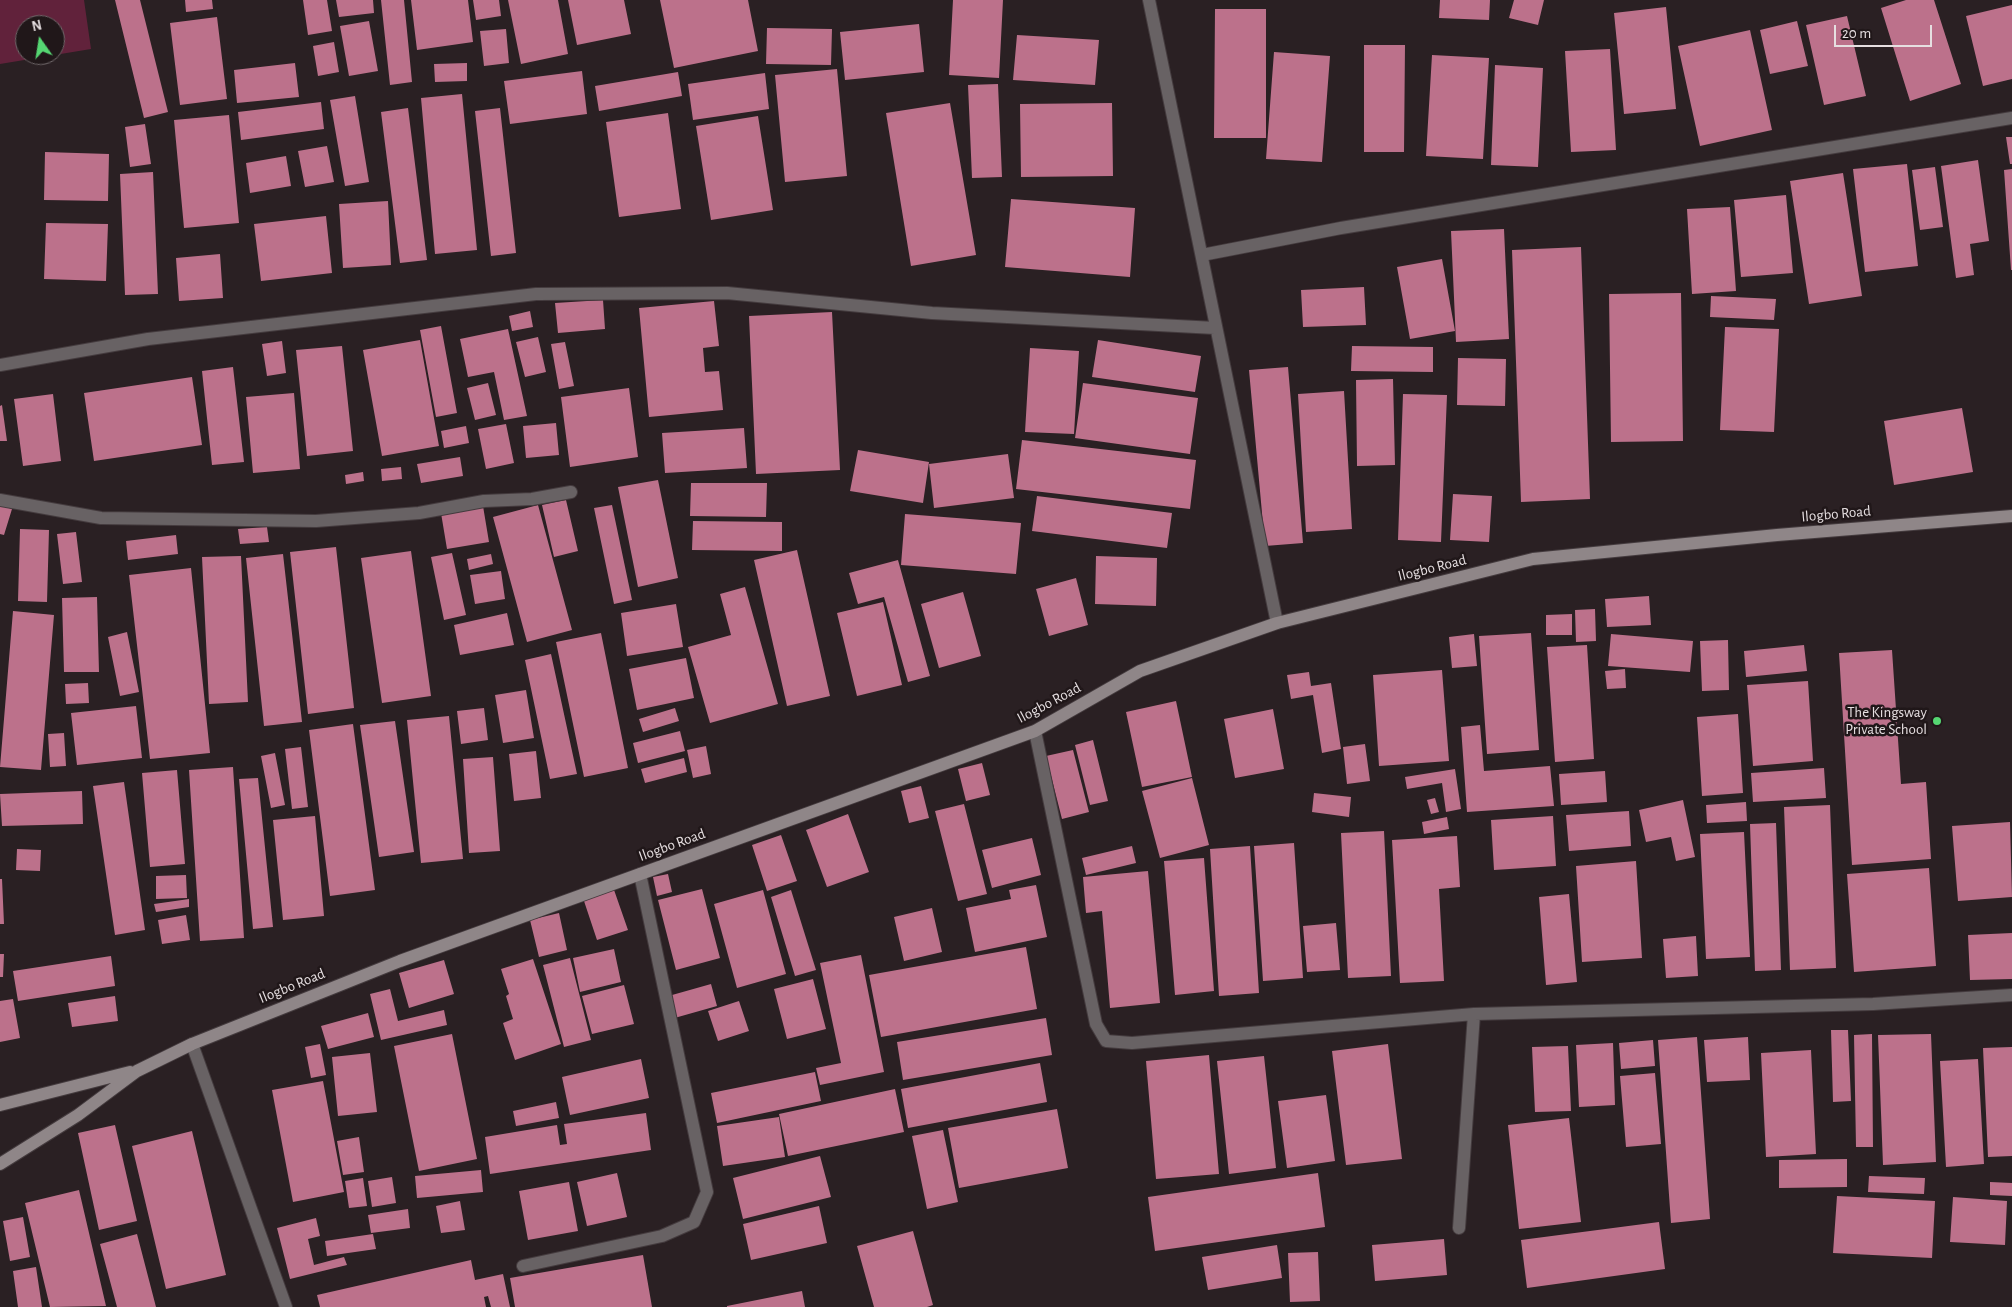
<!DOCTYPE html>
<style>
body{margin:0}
#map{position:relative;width:2012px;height:1307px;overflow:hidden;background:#2a2023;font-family:"Alegreya Sans",sans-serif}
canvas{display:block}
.north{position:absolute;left:15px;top:15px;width:50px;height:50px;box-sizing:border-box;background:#201719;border:1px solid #6f6769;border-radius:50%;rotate:347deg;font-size:14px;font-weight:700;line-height:20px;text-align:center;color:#e6dfe1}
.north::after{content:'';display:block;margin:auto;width:18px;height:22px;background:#55d672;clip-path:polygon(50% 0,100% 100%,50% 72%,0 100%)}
.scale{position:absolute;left:1834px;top:25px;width:98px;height:22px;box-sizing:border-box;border:2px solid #e6dfe1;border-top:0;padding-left:6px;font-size:15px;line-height:18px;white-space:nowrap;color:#e6dfe1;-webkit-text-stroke:4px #201719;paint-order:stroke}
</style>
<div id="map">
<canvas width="2012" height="1307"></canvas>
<div class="north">N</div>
<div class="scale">20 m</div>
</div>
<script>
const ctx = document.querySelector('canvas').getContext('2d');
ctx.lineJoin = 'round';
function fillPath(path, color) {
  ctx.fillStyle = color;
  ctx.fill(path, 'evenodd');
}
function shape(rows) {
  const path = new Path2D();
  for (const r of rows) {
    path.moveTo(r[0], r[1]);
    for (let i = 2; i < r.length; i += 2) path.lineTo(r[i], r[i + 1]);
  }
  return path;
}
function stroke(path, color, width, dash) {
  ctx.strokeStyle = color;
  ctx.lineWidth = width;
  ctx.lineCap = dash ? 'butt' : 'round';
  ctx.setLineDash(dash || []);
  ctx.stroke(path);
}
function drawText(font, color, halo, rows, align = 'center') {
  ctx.font = font + ' "Alegreya Sans",sans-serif';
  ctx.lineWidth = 5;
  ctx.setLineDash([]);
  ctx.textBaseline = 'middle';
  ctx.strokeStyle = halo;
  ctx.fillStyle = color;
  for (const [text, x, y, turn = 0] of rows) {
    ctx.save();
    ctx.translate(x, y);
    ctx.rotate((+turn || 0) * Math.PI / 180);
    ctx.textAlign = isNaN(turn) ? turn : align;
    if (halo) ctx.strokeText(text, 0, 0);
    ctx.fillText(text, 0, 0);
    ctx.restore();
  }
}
fillPath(shape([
 [0,0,84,0,91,49,0,64],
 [25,25,55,25,55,55,25,55]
]), '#61223b');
fillPath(shape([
 [115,0,140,0,168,112,144,118],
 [185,0,212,0,213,9,186,12],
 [303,0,327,0,332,31,308,35],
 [336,0,373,0,374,13,339,17],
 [381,0,404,0,412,82,390,85],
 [411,0,468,0,473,42,417,50],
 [473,0,499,0,501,16,476,20],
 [508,0,558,0,568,54,521,64],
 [568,0,624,0,631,34,577,45],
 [660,0,748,0,758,51,674,68],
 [953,0,1003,0,999,78,949,75],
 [1440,0,1490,0,1489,20,1439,18],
 [1514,0,1544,0,1538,25,1509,18],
 [1906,0,1934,0,1961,84,1910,101,1881,8],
 [2012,5,2012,79,1983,86,1966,16],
 [1666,7,1676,109,1624,114,1614,13],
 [1215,9,1266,9,1266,138,1214,138],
 [1847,16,1866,96,1824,105,1806,25],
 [217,17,227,99,180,105,170,23],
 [369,21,378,71,349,76,340,26],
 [1797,21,1808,66,1770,74,1760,30],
 [919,24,924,72,845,80,840,32],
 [767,28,832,29,831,65,766,64],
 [506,29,509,63,484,66,480,31],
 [1750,30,1772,130,1700,146,1678,46],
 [1017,35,1099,40,1095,85,1013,80],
 [334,42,339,72,318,76,313,46],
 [1364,45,1405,45,1404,152,1364,152],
 [1610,49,1616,150,1571,152,1565,51],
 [1274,52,1330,56,1322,162,1266,159],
 [1432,55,1489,58,1483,159,1426,156],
 [295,63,299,97,237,103,234,70],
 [467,63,467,81,435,82,434,64],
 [1495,65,1543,68,1538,167,1491,165],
 [837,69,847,176,785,182,775,75],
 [582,71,587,114,510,124,504,81],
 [678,72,682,96,599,111,595,86],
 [765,73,769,109,693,120,688,84],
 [998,84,1002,177,972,178,968,85],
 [462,94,477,250,435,254,421,98],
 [355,96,369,182,345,186,330,100],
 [321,102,324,129,241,140,238,112],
 [950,103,976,255,911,266,886,113],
 [1112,103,1113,176,1021,177,1020,104],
 [408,108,427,260,400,263,381,112],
 [500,108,516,253,491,256,475,111],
 [668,113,681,209,619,217,606,122],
 [229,115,239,223,184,228,174,120],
 [758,116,773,210,711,220,696,126],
 [145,124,151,164,130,167,125,127],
 [2006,137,2012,137,2012,164,2010,164],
 [327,146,334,182,305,187,298,151],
 [45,152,109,154,108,201,44,200],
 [286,156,291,186,250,193,246,163],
 [1978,160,1989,241,1970,244,1974,275,1956,278,1941,166],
 [1907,164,1918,266,1865,272,1853,169],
 [1935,167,1943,227,1920,230,1912,170],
 [2012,169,2012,270,2011,270,2004,170],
 [153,172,158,294,125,295,120,174],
 [1843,173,1862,296,1809,304,1790,181],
 [1786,195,1793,273,1741,277,1734,200],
 [1011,199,1135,208,1130,277,1005,267],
 [388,201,391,265,343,268,339,204],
 [1730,207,1736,291,1692,294,1687,209],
 [326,216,332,273,261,281,254,224],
 [46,223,108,224,106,281,44,279],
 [1504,229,1509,339,1456,342,1451,231],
 [1581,247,1590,499,1521,502,1512,250],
 [220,254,223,298,179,301,176,258],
 [1442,259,1455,331,1410,339,1397,267],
 [1364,287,1366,325,1303,327,1301,290],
 [1681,293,1683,441,1611,442,1609,294],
 [1711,296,1776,299,1774,320,1710,317],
 [603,300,605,329,558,333,555,303],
 [714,301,719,346,703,348,705,372,719,371,723,410,649,417,639,308],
 [530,311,533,327,512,331,509,316],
 [832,312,840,470,756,474,749,316],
 [441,326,457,413,436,417,420,330],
 [1725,327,1779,329,1774,432,1720,430],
 [508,329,527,416,504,420,494,372,468,377,460,339],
 [538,337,546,372,525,377,516,342],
 [420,340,439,446,382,456,363,350],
 [1098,340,1201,356,1195,392,1092,377],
 [282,341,286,373,267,376,262,344],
 [565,342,574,386,559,389,551,344],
 [342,346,353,451,307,456,296,350],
 [1352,346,1433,347,1433,372,1351,371],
 [1030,348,1079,351,1074,434,1025,432],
 [1458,358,1506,359,1505,406,1457,405],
 [233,367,244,462,212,465,202,371],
 [1288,367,1303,543,1265,546,1249,370],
 [192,377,202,445,94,461,84,393],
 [1393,379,1395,465,1357,466,1356,380],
 [488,383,496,415,475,420,467,388],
 [1083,383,1198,398,1190,454,1075,438],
 [629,388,638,457,570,467,561,397],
 [1344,391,1352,529,1306,532,1298,394],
 [294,393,300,469,253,473,246,397],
 [53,394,61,461,23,466,14,399],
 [1403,394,1447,395,1441,542,1398,540],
 [2,405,7,441,0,441,0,406],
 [1962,408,1973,472,1894,485,1884,421],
 [556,423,559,455,526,458,523,426],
 [506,424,514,463,486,469,478,429],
 [466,426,469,443,444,448,441,431],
 [744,428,747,468,665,473,662,433],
 [1022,440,1196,460,1190,509,1016,489],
 [858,450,929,462,923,503,850,491],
 [1008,454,1014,498,934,508,929,464],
 [460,457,463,476,421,483,417,464],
 [401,467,402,479,382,481,381,469],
 [363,472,364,481,346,484,345,475],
 [658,480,678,578,638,587,618,487],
 [691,483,767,483,766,517,690,516],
 [1453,494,1492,496,1489,542,1450,540],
 [1037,496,1172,513,1167,548,1032,531],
 [566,500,578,551,554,557,542,505],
 [0,505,12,509,4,535,0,534],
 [538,505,572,630,527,642,493,517],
 [612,505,632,600,614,604,594,508],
 [483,506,489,542,447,549,441,513],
 [905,514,1021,523,1016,574,901,565],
 [693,521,782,522,782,551,692,550],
 [267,527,269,542,240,544,238,529],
 [20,529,49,530,47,602,18,601],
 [76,532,82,582,63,584,57,534],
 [176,535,178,554,128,560,126,541],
 [336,547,354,708,308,714,290,552],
 [797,550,830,696,787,706,754,560],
 [411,551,431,696,382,703,361,558],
 [452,553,466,615,444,620,431,557],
 [283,554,302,722,264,726,246,558],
 [491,554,493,564,469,570,467,559],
 [241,556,248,702,209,704,202,557],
 [1096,556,1157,558,1156,606,1095,604],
 [898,560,930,676,908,682,884,597,858,604,849,573],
 [191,568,210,753,150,759,129,575],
 [501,571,505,599,475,604,470,575],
 [1076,578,1088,625,1049,636,1036,589],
 [745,587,778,704,710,723,688,647,731,635,720,594],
 [963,592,981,656,939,668,921,604],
 [1649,596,1651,625,1607,627,1605,599],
 [97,597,99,672,64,672,62,598],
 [883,602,902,685,857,696,837,613],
 [676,604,683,647,627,656,621,613],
 [1595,609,1596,641,1576,642,1575,610],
 [13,611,54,615,41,770,0,767],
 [507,613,514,645,460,655,454,625],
 [1572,614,1572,635,1546,635,1546,615],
 [127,632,139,692,120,696,108,637],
 [601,633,628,768,584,777,556,642],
 [1531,633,1539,750,1487,754,1479,636],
 [1474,634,1477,666,1452,668,1449,637],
 [1611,634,1693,641,1690,672,1608,666],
 [1728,640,1729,690,1702,691,1700,641],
 [1587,645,1594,759,1555,762,1547,647],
 [1804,645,1807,671,1746,677,1744,651],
 [1892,650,1901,784,1926,782,1931,859,1852,865,1839,653],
 [551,654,577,774,550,779,525,660],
 [686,658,694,698,637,710,629,669],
 [1625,669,1626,688,1607,689,1605,671],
 [1442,670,1449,761,1379,766,1373,675],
 [1309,672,1311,686,1331,683,1341,749,1322,753,1313,695,1291,699,1287,675],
 [1808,681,1813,761,1753,766,1747,685],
 [88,683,89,703,66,704,65,684],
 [526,690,534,738,503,743,495,695],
 [1176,701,1192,777,1142,787,1126,712],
 [136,706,142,758,77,765,71,713],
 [484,708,488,740,461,744,457,711],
 [675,708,679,721,643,732,639,719],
 [1273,709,1284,769,1235,778,1224,719],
 [1738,714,1743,793,1702,796,1697,717],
 [449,716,463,859,421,863,407,720],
 [395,721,414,852,379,857,360,725],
 [353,724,375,890,330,896,309,730],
 [1480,725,1484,771,1550,766,1554,806,1467,812,1461,727],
 [680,731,685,751,638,763,633,743],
 [64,733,66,766,50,767,48,734],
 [1093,740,1108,801,1090,805,1075,745],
 [1365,744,1370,781,1347,784,1343,747],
 [706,746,711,774,693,778,687,750],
 [301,747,308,807,292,809,285,749],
 [1073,750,1089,812,1062,819,1046,756],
 [536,751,541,798,514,801,509,754],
 [275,753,285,805,271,808,261,756],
 [493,757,500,851,469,853,463,759],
 [684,758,687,772,645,783,641,769],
 [982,763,990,795,966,801,958,769],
 [233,767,244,938,200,941,189,770],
 [1824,768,1826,798,1753,802,1751,773],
 [1455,769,1461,809,1446,812,1442,783,1407,789,1405,777],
 [177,770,185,864,150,867,142,773],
 [1605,771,1607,802,1561,805,1559,774],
 [258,778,273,927,253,929,239,779],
 [1192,778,1209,845,1160,858,1142,791],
 [124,782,145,930,115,935,93,786],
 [921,786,929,818,909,823,901,791],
 [82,791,83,824,2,826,0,794],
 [1314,793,1351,797,1349,817,1312,812],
 [1435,798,1439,812,1431,814,1427,800],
 [1683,800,1695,857,1676,861,1671,837,1646,842,1639,810],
 [1746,802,1747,821,1707,823,1706,805],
 [964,804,987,894,958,901,935,811],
 [1830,805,1836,968,1790,970,1784,807],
 [1629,811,1631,846,1569,851,1566,815],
 [848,814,869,872,827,887,806,830],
 [315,816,324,916,283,920,273,820],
 [1553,816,1556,866,1494,870,1491,820],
 [1447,817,1449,829,1424,834,1422,822],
 [2010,822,2012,897,1958,901,1952,826],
 [1776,823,1781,970,1755,971,1750,824],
 [1384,831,1391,976,1348,978,1341,833],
 [1744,832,1750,957,1706,959,1700,834],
 [781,835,797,881,767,891,752,845],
 [1457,836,1460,887,1439,889,1444,981,1400,983,1392,840],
 [1032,838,1041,875,992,888,982,850],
 [1294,843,1303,978,1263,981,1254,846],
 [1132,846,1136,863,1086,875,1082,858],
 [1250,846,1259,993,1219,996,1210,849],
 [17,849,41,850,40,871,16,870],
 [1204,858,1214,991,1175,995,1164,861],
 [1636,861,1642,958,1582,962,1576,866],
 [1929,868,1936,966,1854,972,1847,874],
 [1148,871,1160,1003,1110,1008,1102,911,1086,913,1083,877],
 [668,874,672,892,657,896,653,877],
 [186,875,187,898,156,899,156,876],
 [0,879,2,879,4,924,0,924],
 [1036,885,1047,937,975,952,966,908,1011,899,1009,890],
 [613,887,628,930,597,940,583,898],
 [702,889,720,958,676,970,658,900],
 [763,890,786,974,737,988,714,904],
 [791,890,816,970,795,976,771,897],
 [1569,894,1577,982,1546,985,1539,897],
 [189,899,189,907,156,912,154,904],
 [932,908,942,952,904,961,894,917],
 [559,913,567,950,539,957,530,920],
 [186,915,190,940,162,944,158,920],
 [1336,923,1340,970,1307,972,1303,926],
 [2012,933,2012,979,1970,980,1968,935],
 [1696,936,1698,976,1666,978,1663,939],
 [1026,947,1037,1009,881,1037,869,975],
 [614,949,621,982,580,992,573,958],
 [0,954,4,954,3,977,0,977],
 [861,955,884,1072,820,1085,816,1068,841,1063,820,963],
 [111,956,115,986,18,1001,13,971],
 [570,958,591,1040,564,1047,543,965],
 [533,959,561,1044,515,1060,503,1023,513,1019,506,996,509,994,501,969],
 [444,960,454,994,409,1008,399,973],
 [813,979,826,1029,787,1039,774,989],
 [711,984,717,1006,671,1019,665,997],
 [624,985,634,1024,592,1034,582,996],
 [390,989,398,1021,444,1010,447,1025,381,1040,370,994],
 [115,996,118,1021,72,1027,68,1003],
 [13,999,20,1038,0,1042,0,1001],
 [739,1001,749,1031,718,1041,708,1011],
 [368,1013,374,1037,328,1049,321,1026],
 [1046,1018,1052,1055,903,1080,897,1042],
 [1831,1030,1848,1030,1851,1101,1833,1102],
 [452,1034,477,1159,419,1171,394,1046],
 [1872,1034,1873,1147,1856,1147,1854,1035],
 [1931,1034,1936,1162,1883,1165,1878,1035],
 [1697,1037,1710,1219,1671,1223,1658,1040],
 [1748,1037,1750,1080,1707,1082,1704,1040],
 [1653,1040,1655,1066,1621,1069,1619,1043],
 [1613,1043,1615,1105,1579,1107,1576,1045],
 [320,1044,326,1075,311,1078,305,1047],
 [1388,1044,1402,1159,1346,1165,1332,1051],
 [1568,1046,1571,1111,1535,1112,1532,1047],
 [2012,1047,2012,1156,1988,1157,1983,1048],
 [1811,1050,1816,1154,1766,1157,1761,1053],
 [370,1053,377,1112,338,1116,332,1057],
 [1209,1055,1219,1174,1156,1179,1146,1061],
 [1264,1056,1276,1168,1229,1174,1217,1061],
 [641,1059,649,1098,570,1115,562,1077],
 [1978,1059,1984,1164,1946,1167,1940,1061],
 [1040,1063,1047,1102,908,1128,901,1089],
 [815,1072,821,1101,717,1123,711,1093],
 [1655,1073,1661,1144,1626,1147,1620,1076],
 [323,1081,344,1192,293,1202,272,1090],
 [895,1089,904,1132,788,1156,779,1114],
 [1326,1095,1335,1161,1287,1168,1278,1101],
 [556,1102,559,1118,516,1126,513,1111],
 [1057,1109,1068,1168,959,1188,948,1128],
 [646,1113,651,1150,490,1174,485,1137,557,1125,560,1145,567,1144,564,1124],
 [779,1117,785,1157,723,1166,717,1126],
 [1569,1118,1581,1222,1519,1229,1508,1125],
 [115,1125,137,1221,99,1230,78,1133],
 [943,1130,958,1202,927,1209,912,1136],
 [192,1131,226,1275,166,1289,132,1146],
 [359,1137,364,1172,343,1175,337,1141],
 [820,1156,831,1197,743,1219,733,1178],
 [1847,1159,1847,1187,1779,1188,1779,1160],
 [481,1170,483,1192,417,1198,415,1176],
 [617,1173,627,1217,587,1226,577,1182],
 [1318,1173,1325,1227,1155,1251,1148,1197],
 [1869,1176,1925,1178,1924,1194,1868,1192],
 [392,1177,396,1203,372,1207,368,1181],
 [363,1178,367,1206,349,1208,345,1181],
 [569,1182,578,1231,528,1240,519,1191],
 [1990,1182,2012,1183,2012,1196,1990,1195],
 [79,1190,106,1306,50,1307,25,1203],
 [1837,1196,1935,1201,1932,1258,1833,1253],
 [1953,1197,2007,1201,2005,1245,1950,1242],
 [460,1201,465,1230,441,1233,436,1206],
 [819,1206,827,1243,751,1260,743,1224],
 [408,1209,410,1228,371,1233,368,1215],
 [23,1217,30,1257,10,1261,3,1221],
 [316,1218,320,1236,308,1239,314,1265,344,1257,347,1265,290,1279,277,1228],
 [1659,1222,1665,1269,1527,1288,1521,1240],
 [913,1231,933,1305,927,1307,874,1307,857,1246],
 [137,1234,156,1307,117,1307,100,1244],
 [373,1234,376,1249,327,1256,325,1241],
 [1444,1239,1447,1275,1375,1281,1372,1245],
 [1277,1245,1282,1278,1208,1290,1202,1257],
 [1318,1252,1320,1301,1290,1302,1288,1253],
 [643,1255,652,1307,515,1307,510,1278],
 [471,1260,475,1280,503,1274,510,1307,491,1307,488,1296,484,1297,486,1307,320,1307,317,1295],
 [36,1267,42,1307,18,1307,13,1271],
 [802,1291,805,1307,727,1307,727,1306]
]), '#bc718b');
const minor = shape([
 [1149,0,1277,623],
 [1202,255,1341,228,2012,118],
 [0,365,148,339,536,294,727,293,932,313,1215,328],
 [0,500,101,518,316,521,419,513,484,501,532,499,571,492],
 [1035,731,1096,1024,1106,1041,1132,1043,1474,1014,1873,1004,2012,995],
 [192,1044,286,1307],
 [1459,1228,1474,1014],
 [523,1266,662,1236,694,1222,707,1192,640,874]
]);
const secondary = shape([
 [0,1105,130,1072],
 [0,1164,78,1115,137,1071,192,1044,400,961,1035,731,1140,671,1277,623,1533,559,1777,535,2012,516]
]);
stroke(minor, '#443b3e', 14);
stroke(secondary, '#443b3e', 14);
stroke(minor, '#686264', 12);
stroke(secondary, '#8f8688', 12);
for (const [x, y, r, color] of [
 [1937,721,5,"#55d672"]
]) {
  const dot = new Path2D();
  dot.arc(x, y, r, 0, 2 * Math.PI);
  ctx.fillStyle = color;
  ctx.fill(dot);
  stroke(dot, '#201719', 2);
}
drawText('15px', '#e6dfe1', '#201719', [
 ["Ilogbo Road",1836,514,-5],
 ["Ilogbo Road",1432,568,-14],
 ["Ilogbo Road",1049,703,-28],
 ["Ilogbo Road",672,845,-20],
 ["Ilogbo Road",292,986,-22]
]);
drawText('15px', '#e6dfe1', '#201719', [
 ["The Kingsway",1927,712],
 ["Private School",1927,729]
], 'right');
</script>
